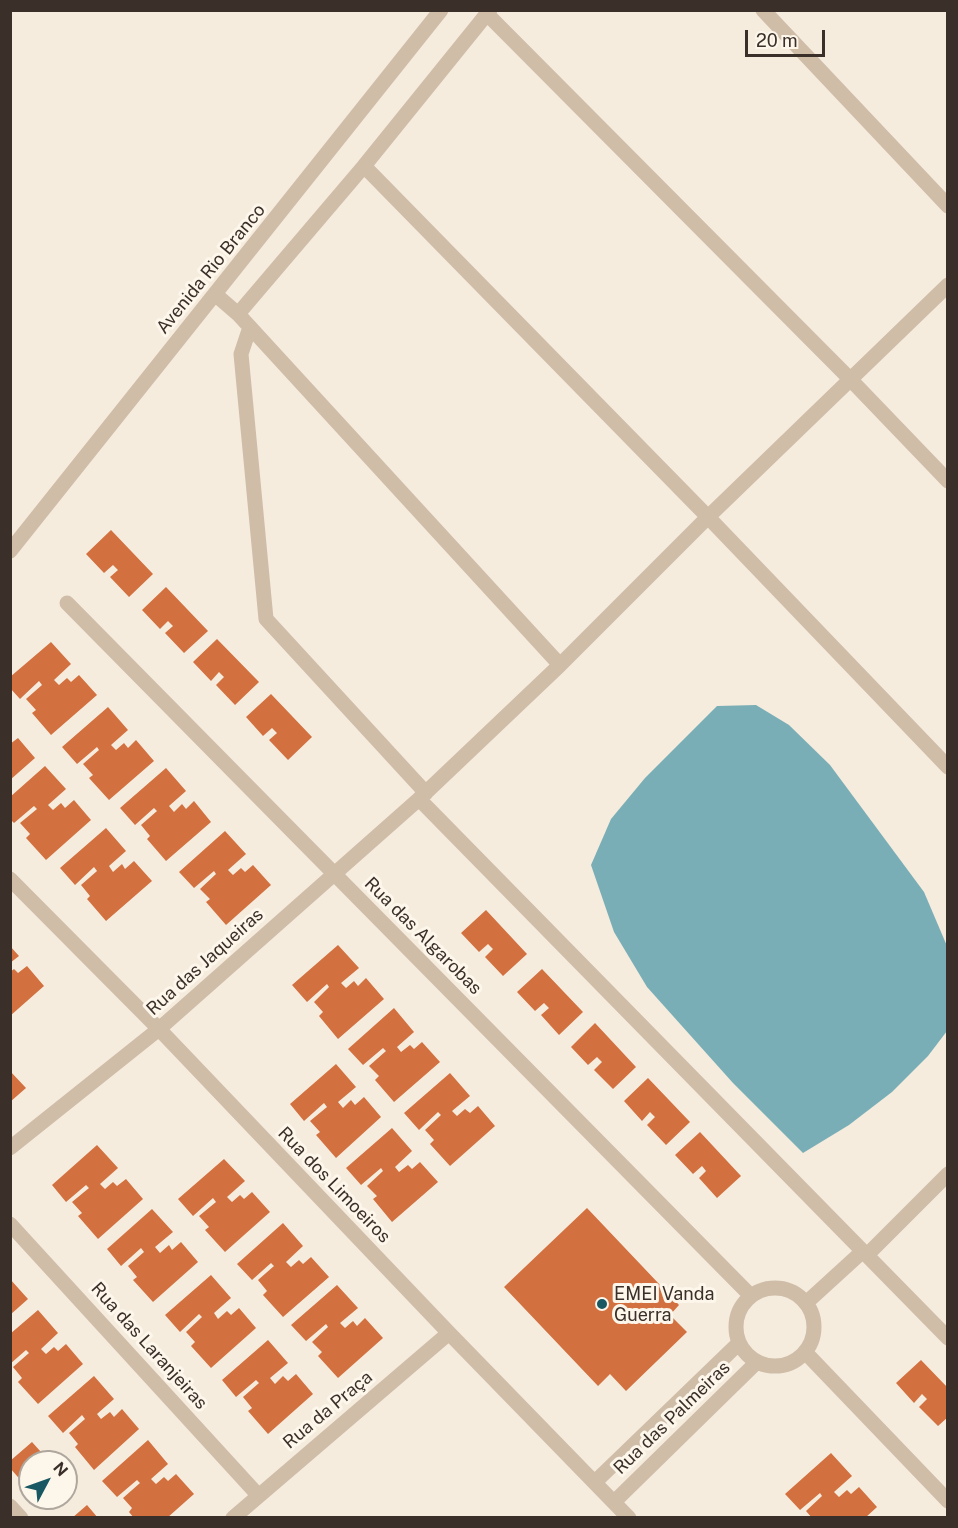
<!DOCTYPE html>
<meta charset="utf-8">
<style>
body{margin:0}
#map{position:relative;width:958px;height:1528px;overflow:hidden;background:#f5ecde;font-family:"Public Sans",sans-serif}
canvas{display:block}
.frame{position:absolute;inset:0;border:12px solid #3b3029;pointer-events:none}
.north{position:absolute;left:18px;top:1450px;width:60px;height:60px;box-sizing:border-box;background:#fcf6eb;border:2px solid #afa79d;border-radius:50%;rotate:49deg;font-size:16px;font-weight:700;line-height:24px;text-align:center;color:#3b3029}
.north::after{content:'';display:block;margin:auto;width:21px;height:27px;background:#195762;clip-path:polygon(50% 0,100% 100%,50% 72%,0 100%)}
.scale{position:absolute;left:745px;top:30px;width:80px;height:27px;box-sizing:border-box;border:3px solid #3b3029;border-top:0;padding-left:8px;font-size:18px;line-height:21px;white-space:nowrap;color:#3b3029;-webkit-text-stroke:4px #fcf6eb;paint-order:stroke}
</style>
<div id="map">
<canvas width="958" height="1528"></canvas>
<div class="frame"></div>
<div class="north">N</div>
<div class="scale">20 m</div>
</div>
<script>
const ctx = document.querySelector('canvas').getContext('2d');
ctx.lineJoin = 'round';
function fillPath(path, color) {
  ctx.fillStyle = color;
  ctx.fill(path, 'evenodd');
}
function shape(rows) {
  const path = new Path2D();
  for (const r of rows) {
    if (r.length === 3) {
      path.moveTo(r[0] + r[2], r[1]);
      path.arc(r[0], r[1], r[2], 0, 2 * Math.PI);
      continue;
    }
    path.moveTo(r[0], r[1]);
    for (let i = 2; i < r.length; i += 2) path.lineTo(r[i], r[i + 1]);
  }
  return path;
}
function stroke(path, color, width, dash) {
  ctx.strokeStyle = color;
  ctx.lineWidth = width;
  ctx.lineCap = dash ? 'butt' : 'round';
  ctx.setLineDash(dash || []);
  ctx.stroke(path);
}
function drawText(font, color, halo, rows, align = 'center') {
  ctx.font = font + ' "Public Sans",sans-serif';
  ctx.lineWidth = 6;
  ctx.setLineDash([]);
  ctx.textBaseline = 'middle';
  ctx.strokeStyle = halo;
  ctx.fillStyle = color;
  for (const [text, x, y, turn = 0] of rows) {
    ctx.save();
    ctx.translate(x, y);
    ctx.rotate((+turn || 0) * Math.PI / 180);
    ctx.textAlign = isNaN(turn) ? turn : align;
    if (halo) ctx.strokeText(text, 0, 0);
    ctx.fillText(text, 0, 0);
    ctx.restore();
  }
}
fillPath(shape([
 [756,705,789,725,830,765,924,892,947,946,947,1031,928,1056,892,1092,849,1125,803,1153,733,1083,647,987,614,932,591,865,611,819,645,778,717,706]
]), '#7aaeb6');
fillPath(shape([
 [111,530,153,574,129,597,110,577,118,570,113,565,104,573,86,554],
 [166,587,208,631,184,653,165,633,173,626,168,621,160,629,142,610],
 [217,639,259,682,235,705,216,685,224,677,219,672,211,681,193,662],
 [51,642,71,664,54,680,59,685,67,678,71,682,79,675,97,695,51,735,32,713,36,710,26,699,42,685,39,681,20,699,10,688,10,677],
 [271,694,312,737,288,760,269,740,277,733,272,728,263,736,246,717],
 [108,707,128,730,111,745,116,750,124,743,128,748,136,740,154,761,109,800,89,778,93,775,83,764,99,750,97,747,77,764,62,747],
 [18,738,35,758,10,780,10,744],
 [45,766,66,789,48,805,53,810,61,803,65,808,74,800,91,820,46,860,26,838,30,834,20,823,37,809,34,806,14,823,10,819,10,797],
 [166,768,186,791,169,806,174,812,182,804,186,809,194,801,211,822,166,861,147,839,150,836,141,825,157,811,154,808,135,825,120,808],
 [106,828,126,851,109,866,113,872,122,864,125,869,134,861,152,881,106,921,87,899,90,896,81,885,97,871,94,867,75,885,60,868],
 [225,831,246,854,228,870,233,875,241,868,245,872,253,865,271,885,226,925,206,902,210,899,200,889,216,874,214,871,194,888,179,872],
 [486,910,527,954,503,976,485,957,493,949,488,944,479,952,461,933],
 [338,945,359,968,341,983,346,988,354,981,358,986,366,978,384,999,338,1039,319,1016,323,1012,314,1002,329,987,327,984,307,1002,292,985],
 [10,946,19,956,10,963],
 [27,966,44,986,10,1016,10,972,14,969,18,973],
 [542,969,583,1012,559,1035,541,1015,549,1008,544,1003,535,1011,517,992],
 [394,1008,414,1032,397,1047,401,1052,410,1045,414,1049,422,1042,440,1062,394,1102,375,1080,379,1076,369,1066,386,1051,383,1048,363,1065,348,1049],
 [595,1023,636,1067,613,1089,594,1070,602,1062,597,1057,588,1065,571,1047],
 [336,1064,356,1087,338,1102,343,1108,351,1100,355,1105,364,1097,381,1117,336,1158,316,1135,320,1132,310,1121,327,1107,324,1103,304,1121,290,1104],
 [10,1071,26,1088,10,1102],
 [450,1073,470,1096,452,1111,457,1116,465,1109,470,1113,478,1106,495,1126,450,1166,430,1144,434,1140,425,1130,441,1115,438,1112,419,1130,404,1113],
 [648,1078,690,1122,666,1145,647,1125,655,1117,650,1112,642,1121,624,1101],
 [392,1128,412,1151,395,1167,399,1172,408,1165,412,1169,420,1162,438,1182,392,1222,373,1199,377,1196,367,1186,383,1171,381,1168,361,1185,346,1168],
 [700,1132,741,1176,717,1198,699,1178,706,1171,702,1166,693,1174,675,1155],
 [97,1145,118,1168,100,1184,105,1189,113,1182,117,1186,126,1179,143,1199,98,1239,78,1216,82,1213,72,1202,89,1188,86,1185,66,1202,52,1185],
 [224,1159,245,1181,227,1197,232,1202,240,1195,244,1199,252,1192,270,1212,225,1252,205,1230,209,1227,199,1216,216,1202,213,1198,193,1216,178,1199],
 [587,1208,679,1305,670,1315,687,1332,626,1391,610,1374,598,1386,504,1287],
 [152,1209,173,1232,155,1247,160,1253,169,1245,172,1250,181,1242,198,1262,153,1302,133,1280,137,1277,128,1266,144,1252,141,1248,121,1266,107,1249],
 [283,1223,303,1246,286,1262,291,1267,299,1260,303,1264,311,1257,329,1277,283,1317,263,1295,267,1291,258,1280,274,1266,271,1263,252,1280,237,1264],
 [211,1275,231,1298,214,1313,218,1319,227,1311,231,1315,239,1308,256,1328,211,1368,191,1346,195,1342,186,1332,202,1317,199,1314,180,1332,165,1315],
 [10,1279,28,1299,10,1315],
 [337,1285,358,1308,340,1323,345,1328,353,1321,357,1326,365,1318,383,1338,338,1378,318,1356,322,1352,312,1342,328,1327,326,1324,306,1341,291,1325],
 [38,1310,58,1333,41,1349,46,1354,54,1347,58,1351,66,1344,83,1364,38,1404,18,1382,22,1378,13,1367,29,1353,26,1350,10,1364,10,1334],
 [268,1340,288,1363,270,1378,275,1384,283,1376,288,1381,296,1374,313,1394,268,1434,248,1411,252,1408,243,1397,259,1383,256,1380,236,1397,222,1380],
 [921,1360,948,1388,948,1417,938,1426,919,1407,927,1399,922,1394,914,1403,896,1383],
 [94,1376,114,1399,97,1414,101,1419,110,1412,114,1417,122,1409,139,1429,94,1470,75,1447,78,1444,69,1433,85,1419,82,1415,63,1433,48,1416],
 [148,1440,168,1464,151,1479,156,1484,164,1477,168,1481,176,1474,194,1494,167,1518,134,1518,129,1512,132,1508,123,1498,140,1483,137,1480,117,1497,102,1481],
 [32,1442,50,1462,30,1462,30,1478,24,1484,10,1468,10,1461],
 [831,1453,852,1476,834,1492,839,1497,847,1490,851,1494,859,1487,877,1507,865,1518,812,1518,806,1511,822,1496,820,1493,800,1510,785,1494],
 [66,1480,72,1487,66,1492],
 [38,1498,59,1498,47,1508],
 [87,1505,98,1518,72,1518]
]), '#d2703f');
stroke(shape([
 [763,10,948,206],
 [487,14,850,379,948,481],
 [364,166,708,517,948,767],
 [216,295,238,314,560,665],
 [238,314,364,166,490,10],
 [250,327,241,354,266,619,426,793],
 [67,603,751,1296],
 [419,799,948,1338],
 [10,879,159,1029,449,1333,629,1518],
 [10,1148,159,1029,419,799,560,665,708,517,948,285],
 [10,1224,258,1495],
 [867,1255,948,1174],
 [775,1327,39],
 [806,1303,863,1251],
 [805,1352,948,1501],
 [595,1482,739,1343],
 [614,1502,757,1362],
 [10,1506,21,1518],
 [233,1518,449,1333]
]), '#cfbda8', 15);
stroke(shape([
 [10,551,441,10]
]), '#cfbda8', 15);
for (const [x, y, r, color] of [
 [602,1304,6,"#195762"]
]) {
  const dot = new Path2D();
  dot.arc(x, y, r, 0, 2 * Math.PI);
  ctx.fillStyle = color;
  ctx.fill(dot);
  stroke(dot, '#fcf6eb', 2);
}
drawText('18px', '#3b3029', '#fcf6eb', [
 ["Avenida Rio Branco",211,269,-51],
 ["Rua das Algarobas",423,936,45],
 ["Rua das Jaqueiras",205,962,-42],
 ["Rua dos Limoeiros",334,1185,46],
 ["Rua das Laranjeiras",149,1346,48],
 ["Rua da Praça",328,1410,-40],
 ["Rua das Palmeiras",672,1418,-44]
]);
drawText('18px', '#3b3029', '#fcf6eb', [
 ["EMEI Vanda",614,1294],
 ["Guerra",614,1315]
], 'left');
</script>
